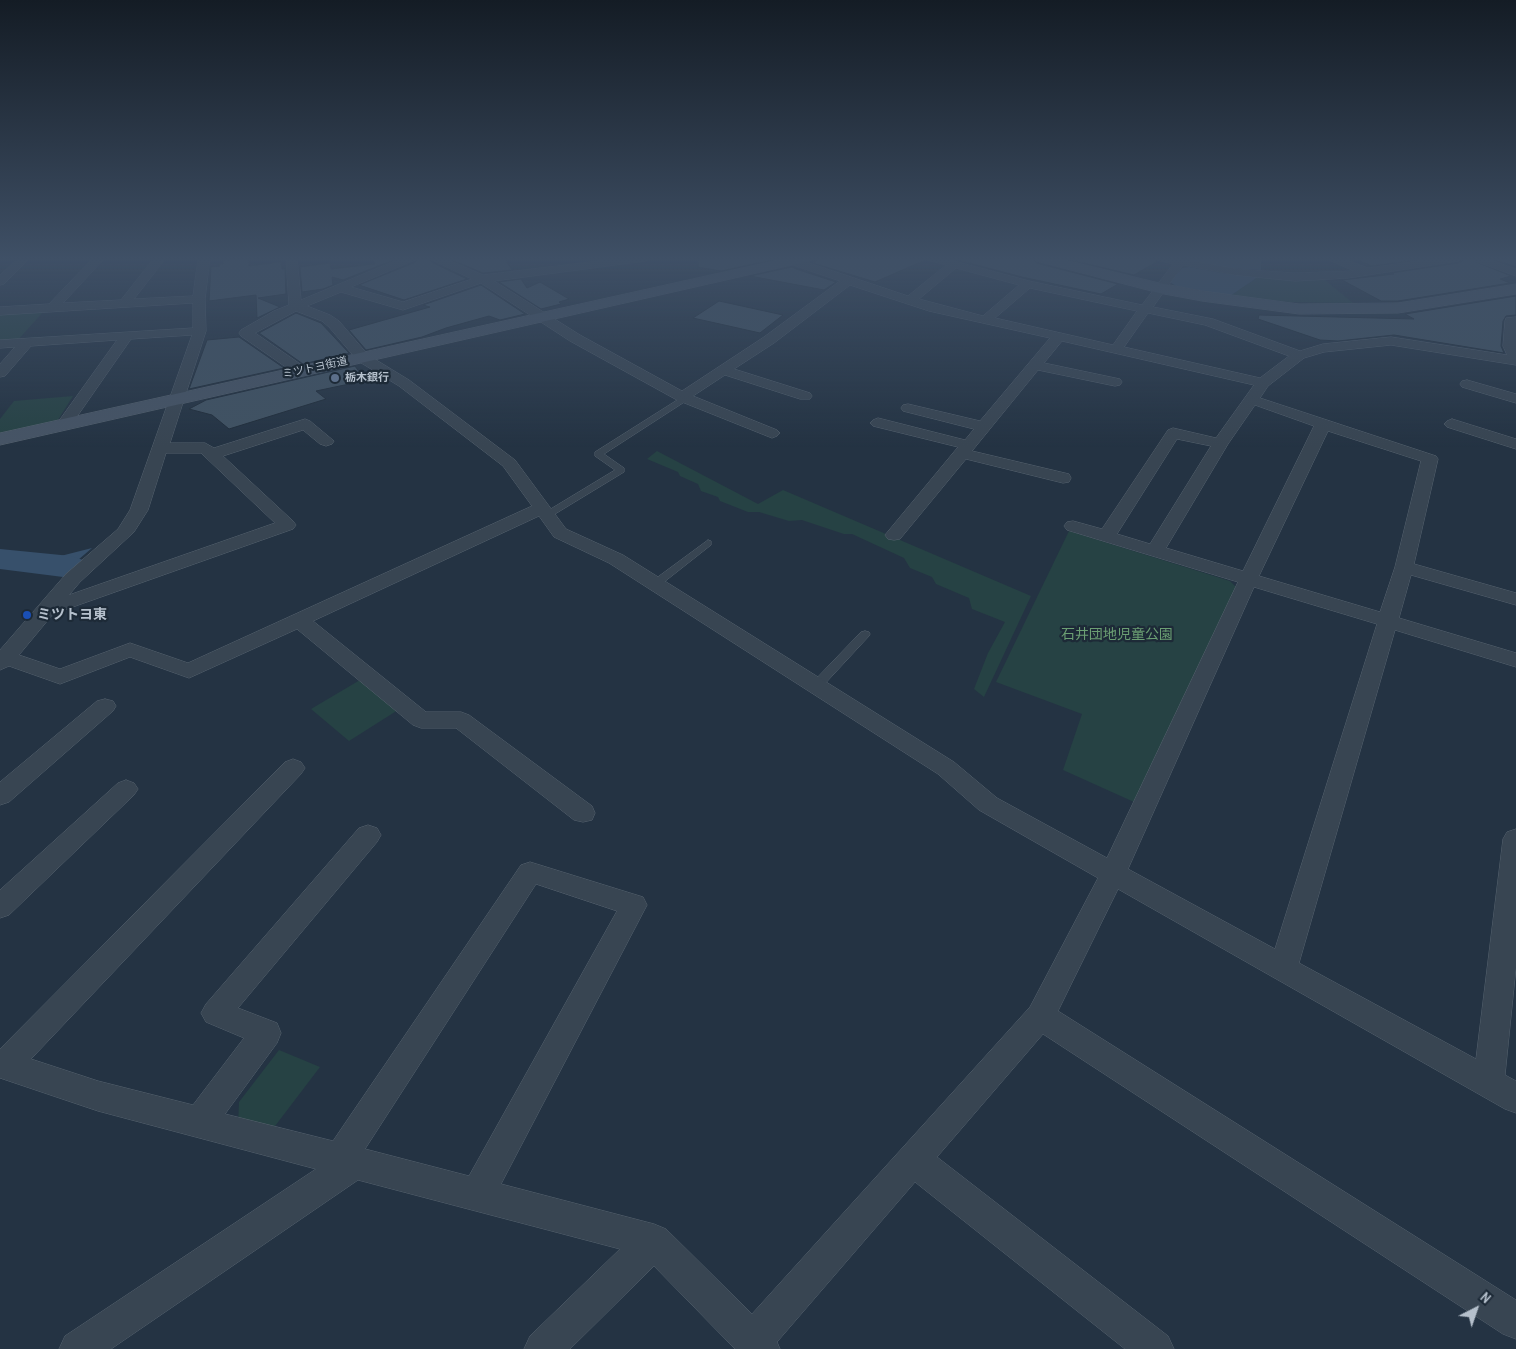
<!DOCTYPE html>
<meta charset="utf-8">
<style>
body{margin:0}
#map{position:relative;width:1516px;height:1349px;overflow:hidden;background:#243343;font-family:"Archivo Narrow",sans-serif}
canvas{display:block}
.north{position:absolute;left:1451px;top:1284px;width:50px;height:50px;-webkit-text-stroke:4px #1d2a37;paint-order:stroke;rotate:41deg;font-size:14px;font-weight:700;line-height:20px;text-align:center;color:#b5c0cc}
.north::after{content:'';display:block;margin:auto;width:18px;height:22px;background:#b5c0cc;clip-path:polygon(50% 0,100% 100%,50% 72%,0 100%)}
</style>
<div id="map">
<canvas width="1516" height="1349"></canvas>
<div class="north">N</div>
</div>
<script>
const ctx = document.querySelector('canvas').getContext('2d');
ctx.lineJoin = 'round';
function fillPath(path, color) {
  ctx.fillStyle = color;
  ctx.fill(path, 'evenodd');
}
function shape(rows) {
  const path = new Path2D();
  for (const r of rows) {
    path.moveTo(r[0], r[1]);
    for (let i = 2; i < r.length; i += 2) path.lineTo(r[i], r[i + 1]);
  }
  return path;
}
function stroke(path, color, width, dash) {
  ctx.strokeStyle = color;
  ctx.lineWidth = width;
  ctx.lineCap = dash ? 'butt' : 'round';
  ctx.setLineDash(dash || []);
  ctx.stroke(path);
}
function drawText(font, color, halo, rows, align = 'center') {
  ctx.font = font + ' "Archivo Narrow","Noto Sans JP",sans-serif';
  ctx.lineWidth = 4.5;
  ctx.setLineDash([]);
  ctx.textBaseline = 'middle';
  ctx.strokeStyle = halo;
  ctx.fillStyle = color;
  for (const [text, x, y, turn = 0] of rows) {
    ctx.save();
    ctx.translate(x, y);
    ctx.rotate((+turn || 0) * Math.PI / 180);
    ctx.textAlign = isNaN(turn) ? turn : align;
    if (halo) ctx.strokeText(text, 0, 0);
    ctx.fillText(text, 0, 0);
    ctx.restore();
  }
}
fillPath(shape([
 [1258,277,1324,279,1353,303,1289,302,1230,296],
 [44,311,17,341,0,342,0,314],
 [73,396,58,420,0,435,0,419,14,401],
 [657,451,758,504,783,490,1031,596,984,697,974,689,988,653,1005,622,972,609,969,598,936,584,932,577,910,568,904,558,852,534,844,534,802,520,789,521,759,512,748,512,720,501,718,497,701,491,698,484,680,476,678,472,647,459],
 [1069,531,1230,581,1237,588,1134,802,1063,770,1082,714,996,682],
 [360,680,398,710,349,741,311,709],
 [279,1050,320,1067,269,1134,238,1126,239,1102]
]), '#264244');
fillPath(shape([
 [1194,258,1256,258,1261,260,1261,270,1226,268,1195,262,1192,261],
 [1189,267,1222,273,1258,277,1230,296,1176,286,1170,282,1182,268],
 [92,548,71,566,37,562]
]), '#37506b');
fillPath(shape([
 [0,549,71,556,83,560,89,567,83,574,71,578,0,569,0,549]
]), '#37506b');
const building = shape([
 [249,258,249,266,281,262,282,269,285,269,286,294,258,298,280,307,257,318,256,295,209,301,211,267,220,266,219,264,223,264,224,260,249,258],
 [373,258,398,258,343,280,332,277,333,285,323,289,302,292,300,267,330,263,331,269,375,264,373,258],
 [418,258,429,258,431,262,467,279,404,300,359,285,416,262,418,258],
 [448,258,504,258,512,270,483,273,448,258],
 [699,258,780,258,721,271,698,267,699,258],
 [814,258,924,258,925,260,875,282,813,263,817,261,814,260,814,258],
 [963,258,1032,258,1036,263,1118,284,1101,294,1022,277,962,261,963,258],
 [1063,258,1154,258,1156,262,1134,275,1063,258],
 [1354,258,1428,258,1372,266,1354,258],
 [1466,258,1511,276,1500,279,1510,283,1398,301,1381,301,1342,280,1394,274,1391,273,1459,263,1466,258],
 [1490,258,1516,258,1516,267,1490,258],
 [792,267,796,269,836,282,824,290,750,276,792,267],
 [521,279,527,288,540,282,569,299,559,302,561,304,541,309,499,282,521,279],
 [481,285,525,314,500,320,489,316,446,328,422,337,366,350,349,330,430,307,423,305,481,285],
 [1516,296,1516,315,1506,316,1503,321,1501,346,1504,353,1394,335,1338,341,1320,340,1258,319,1259,315,1414,319,1405,314,1516,296],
 [719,301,783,315,760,333,693,318,719,301],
 [296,313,321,323,349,353,303,364,259,333,296,313],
 [239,337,284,368,189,389,207,340,239,337],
 [355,366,363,377,352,380,354,383,316,391,326,399,229,429,212,415,189,409,206,400,355,366]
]);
fillPath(building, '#405262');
stroke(building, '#1f2c39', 1);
const lane = shape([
 [682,397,689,399,604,454,624,468,624,472,550,517,544,517,544,513,615,470,595,456,595,452,682,397],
 [708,540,711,541,711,545,659,586,651,586,650,584,651,582,708,540],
 [865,631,869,632,870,634,869,636,820,689,812,689,810,686,812,683,861,632,865,631]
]);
const street = shape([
 [18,258,30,258,4,284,0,285,0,275,18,258],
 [93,258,105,258,63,303,121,300,154,258,166,258,134,299,193,296,198,258,210,258,205,299,206,331,170,443,205,443,214,448,305,419,310,421,334,441,332,444,326,446,320,444,303,430,223,456,293,521,296,525,293,529,53,614,19,655,60,669,130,643,188,663,532,506,503,466,399,386,358,361,329,327,322,321,296,311,255,333,306,368,308,371,306,374,301,375,296,374,241,336,239,333,241,330,274,311,289,305,286,258,297,258,301,300,402,258,416,258,415,260,351,287,403,302,472,279,432,260,431,258,444,258,483,275,622,258,651,258,646,261,494,281,580,335,682,391,764,337,840,281,787,263,783,258,794,258,908,296,946,265,927,260,926,258,943,258,1029,281,1142,305,1173,264,1157,260,1156,258,1188,258,1188,260,1236,269,1295,273,1354,271,1329,260,1328,258,1342,258,1368,268,1439,258,1464,258,1459,261,1348,278,1295,281,1236,275,1183,265,1153,307,1213,319,1300,351,1323,344,1391,337,1507,355,1503,346,1505,321,1506,318,1516,317,1516,365,1391,345,1324,352,1304,358,1268,386,1260,398,1436,456,1438,459,1414,564,1516,593,1516,605,1411,575,1399,618,1516,653,1516,667,1395,630,1299,963,1476,1059,1503,839,1507,832,1516,829,1516,967,1505,1075,1516,1081,1516,1113,1505,1109,1118,889,1058,1011,1516,1300,1516,1339,1503,1334,1043,1034,937,1157,1168,1336,1174,1349,1125,1349,915,1182,777,1342,780,1349,735,1349,654,1266,570,1349,524,1349,530,1336,620,1249,358,1180,111,1349,59,1349,65,1336,316,1169,98,1111,0,1078,0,1049,285,762,293,759,301,762,305,768,301,774,31,1059,98,1081,193,1105,244,1038,206,1022,201,1013,206,1004,359,828,368,825,377,828,381,835,377,842,238,1008,277,1023,281,1033,277,1043,225,1114,333,1141,521,865,530,862,643,897,647,905,501,1184,654,1224,666,1229,752,1314,1030,1007,1098,878,979,810,938,774,609,563,554,537,539,516,313,621,426,712,461,712,469,715,592,806,595,813,592,820,583,822,574,820,456,728,421,728,413,725,297,629,189,678,130,657,60,684,9,666,0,670,0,650,66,574,118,529,130,510,192,335,131,339,69,428,59,428,56,425,117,340,31,346,5,376,0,377,0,364,15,347,0,348,0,340,193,328,193,303,0,315,0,307,49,304,93,258],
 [956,268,1019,285,983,316,919,299,956,268],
 [481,283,570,341,677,400,772,438,777,436,780,433,777,430,693,396,725,375,800,399,810,399,812,396,810,393,734,369,774,343,850,285,929,311,1050,338,980,421,908,404,903,405,901,408,903,411,974,429,965,440,878,418,873,420,870,423,873,426,958,447,885,535,888,539,894,540,900,539,966,459,1063,483,1069,482,1071,478,1069,474,972,451,1038,370,1115,386,1120,385,1122,382,1120,379,1044,363,1062,341,1254,385,1216,438,1173,428,1168,430,1102,529,1073,521,1067,522,1064,526,1067,530,1238,582,1107,858,997,798,954,762,623,555,566,529,515,460,409,380,368,355,339,321,330,315,307,306,341,292,403,310,481,283],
 [1030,288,1137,311,1113,345,995,318,1030,288],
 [1148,313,1205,325,1289,356,1260,378,1124,347,1148,313],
 [1255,405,1314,426,1243,571,1166,548,1228,444,1255,405],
 [1328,431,1421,461,1395,567,1380,612,1259,576,1328,431],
 [1177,439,1211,446,1150,544,1117,534,1177,439],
 [166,453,201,453,275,523,69,595,80,582,134,532,148,510,166,453],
 [1254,587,1377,624,1275,949,1128,869,1254,587],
 [536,884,617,911,469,1176,365,1149,536,884],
 [1470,258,1485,258,1516,269,1516,276,1472,260,1470,258],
 [1467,380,1516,394,1516,403,1462,387,1460,384,1462,381,1467,380],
 [1452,419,1516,439,1516,449,1447,427,1444,424,1447,421,1452,419],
 [105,699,113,701,116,706,113,711,9,802,0,805,0,782,97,701,105,699],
 [126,780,134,783,138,789,134,795,9,915,0,918,0,890,118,783,126,780]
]);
const secondary = shape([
 [787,258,812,258,810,261,805,262,0,445,0,433,787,258],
 [1034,258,1057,258,1159,283,1202,291,1299,304,1398,303,1516,284,1516,294,1398,313,1299,314,1202,301,1159,293,1036,261,1034,258]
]);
stroke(lane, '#56636f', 1);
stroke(street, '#56636f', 1);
stroke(secondary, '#56636f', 1);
fillPath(lane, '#384552');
fillPath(street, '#384552');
fillPath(secondary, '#465465');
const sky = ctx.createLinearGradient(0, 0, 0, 447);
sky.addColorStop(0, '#141c25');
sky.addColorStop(0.58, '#3f5066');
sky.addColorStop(1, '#3f506600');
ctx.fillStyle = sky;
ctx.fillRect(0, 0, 1516, 447);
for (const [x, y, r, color] of [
 [335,378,5,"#5c6f8a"],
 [27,615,5,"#1a4fb4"]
]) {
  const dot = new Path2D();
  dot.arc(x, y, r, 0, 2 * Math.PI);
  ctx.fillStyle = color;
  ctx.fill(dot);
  stroke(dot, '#1d2a37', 2);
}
drawText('11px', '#b5c0cc', '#1d2a37', [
 ["ミツトヨ街道",315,368,-12]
]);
drawText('bold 11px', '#b5c0cc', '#1d2a37', [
 ["栃木銀行",345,378]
], 'left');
drawText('bold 14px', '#b5c0cc', '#1d2a37', [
 ["ミツトヨ東",37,615]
], 'left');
drawText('14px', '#6b9f73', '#1d2a37', [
 ["石井団地児童公園",1117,635]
]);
</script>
